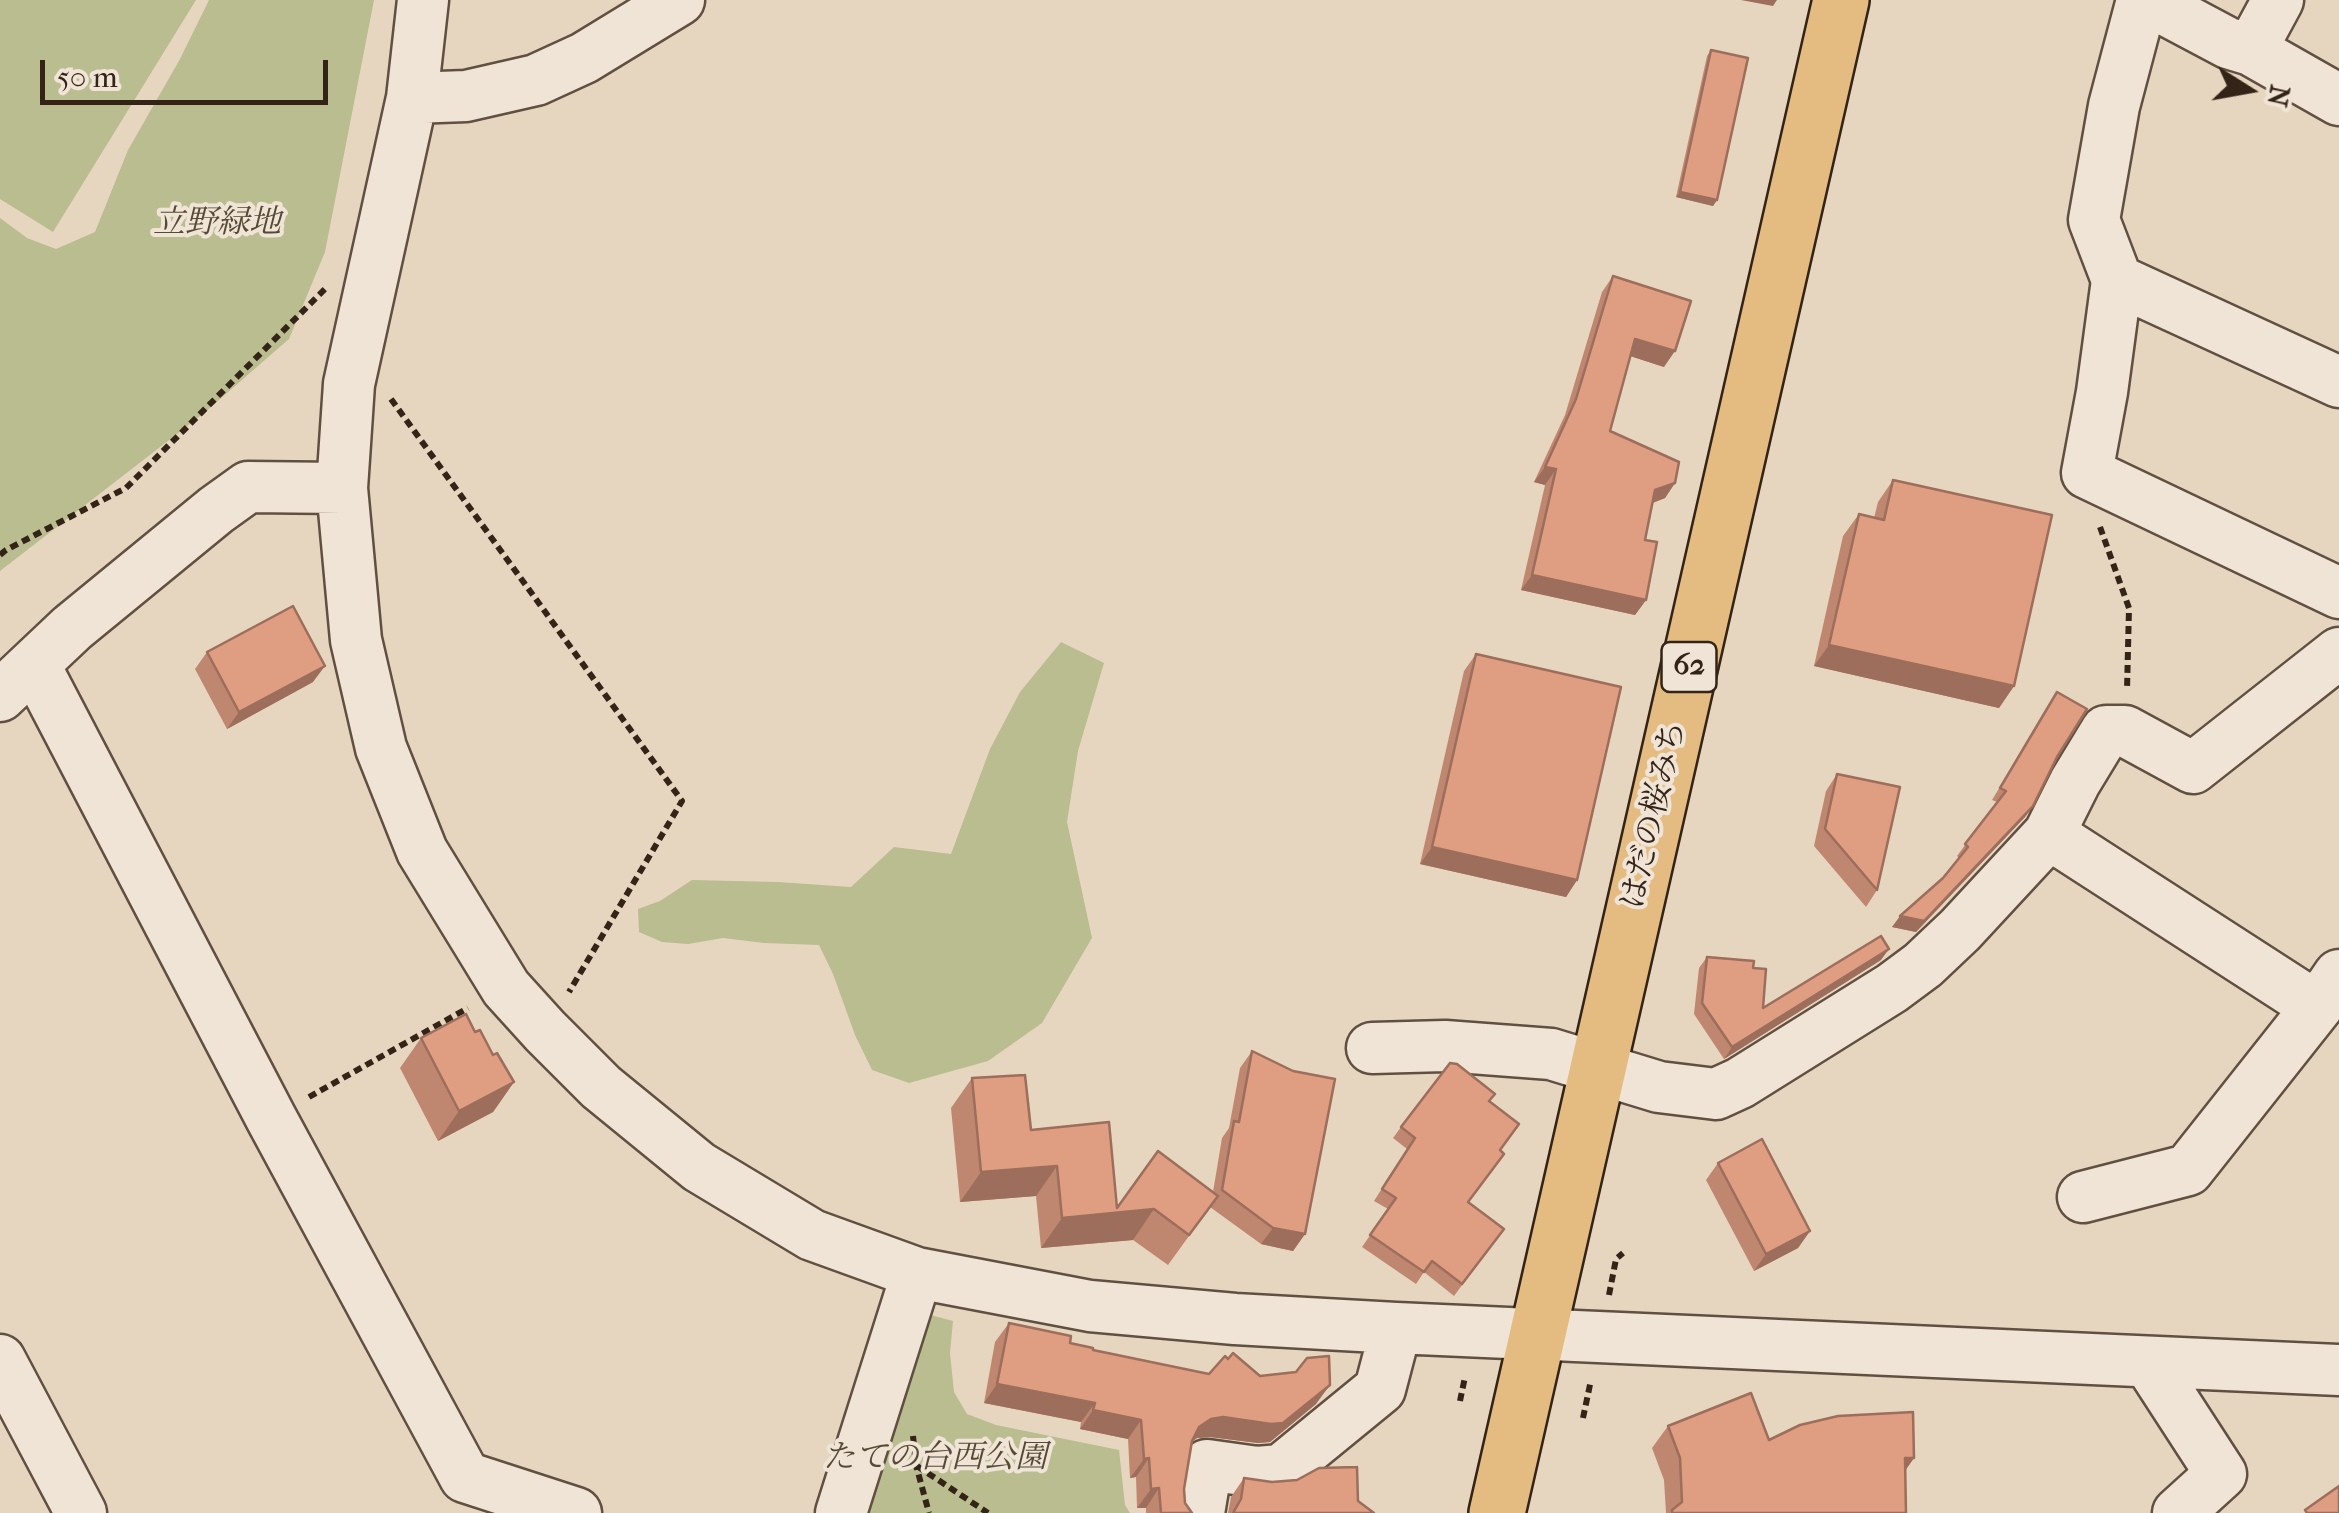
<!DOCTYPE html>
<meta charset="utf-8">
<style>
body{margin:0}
#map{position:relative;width:2339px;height:1513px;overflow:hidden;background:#e7d6bf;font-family:"IM FELL French Canon",serif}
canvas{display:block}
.north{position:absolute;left:2199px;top:40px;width:100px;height:100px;-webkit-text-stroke:8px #efe4d5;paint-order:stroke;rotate:101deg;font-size:28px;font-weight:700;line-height:40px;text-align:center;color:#342417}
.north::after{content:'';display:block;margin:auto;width:35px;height:45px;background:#342417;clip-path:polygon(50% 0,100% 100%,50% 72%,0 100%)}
.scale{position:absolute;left:40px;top:60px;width:288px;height:45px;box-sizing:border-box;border:5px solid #342417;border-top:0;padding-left:12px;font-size:30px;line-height:35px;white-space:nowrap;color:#342417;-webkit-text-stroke:8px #efe4d5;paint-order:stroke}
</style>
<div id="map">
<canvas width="2339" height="1513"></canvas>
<div class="north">N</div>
<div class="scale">50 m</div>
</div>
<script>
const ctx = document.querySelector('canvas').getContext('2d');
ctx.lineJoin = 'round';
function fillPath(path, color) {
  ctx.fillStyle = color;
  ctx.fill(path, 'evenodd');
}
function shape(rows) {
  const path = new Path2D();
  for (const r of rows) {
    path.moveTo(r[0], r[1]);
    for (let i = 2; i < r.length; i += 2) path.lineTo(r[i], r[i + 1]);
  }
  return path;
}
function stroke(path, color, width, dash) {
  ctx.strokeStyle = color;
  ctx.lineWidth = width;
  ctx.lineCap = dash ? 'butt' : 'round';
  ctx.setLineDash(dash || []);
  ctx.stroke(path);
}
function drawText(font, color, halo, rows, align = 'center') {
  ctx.font = font + ' "IM FELL French Canon","Noto Serif JP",serif';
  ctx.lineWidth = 8;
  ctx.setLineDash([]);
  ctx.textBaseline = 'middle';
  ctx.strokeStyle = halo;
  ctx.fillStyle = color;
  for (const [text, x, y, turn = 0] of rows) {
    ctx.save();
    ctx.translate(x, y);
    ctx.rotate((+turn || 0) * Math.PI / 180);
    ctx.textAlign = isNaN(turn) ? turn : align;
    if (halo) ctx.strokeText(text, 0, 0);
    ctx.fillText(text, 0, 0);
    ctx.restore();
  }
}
fillPath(shape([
 [0,0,196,0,53,232,0,199],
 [209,0,374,0,325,252,289,339,204,413,0,571,0,218,27,238,56,249,95,232,128,150,180,59],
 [1061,642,1104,663,1078,751,1067,822,1092,938,1042,1023,988,1061,909,1083,872,1070,855,1035,833,974,819,945,764,943,723,938,688,944,662,942,639,932,638,909,660,901,692,880,778,882,851,887,894,847,951,854,990,749,1020,692],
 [927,1314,953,1321,950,1353,954,1392,967,1414,996,1425,1119,1450,1125,1505,1130,1513,860,1513]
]), '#b9bd8f');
const minor = shape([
 [423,0,412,98,349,384,342,488,356,640,381,748,422,851,506,988,545,1031,601,1087,699,1167,812,1235,917,1273,1090,1306,1235,1319,1396,1328,2339,1370],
 [2142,0,2114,106,2094,220,2117,280,2102,392,2087,473,2339,593],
 [2147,0,2228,43,2251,50,2339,100],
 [2251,50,2278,0],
 [412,98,466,96,536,80,584,58,679,0],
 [2117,280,2339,382],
 [34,664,271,1118,465,1477,576,1513],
 [0,696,72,628,216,510,248,487,342,488],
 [2049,834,2317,1007],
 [1372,1048,1445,1046,1551,1054,1659,1087,1716,1094,1740,1083,1892,988,1923,965,1960,930,2049,834,2075,782,2106,731,2125,731,2193,768,2339,653],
 [2083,1197,2188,1170,2317,1007,2339,975],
 [0,1360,81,1513],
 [2149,1363,2221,1474,2178,1513],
 [841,1513,917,1273],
 [1199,1513,1207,1465,1257,1472,1281,1470,1380,1389,1396,1328]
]);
const major = shape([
 [1497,1513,1841,0]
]);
stroke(minor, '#615041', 55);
stroke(major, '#342417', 60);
stroke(shape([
 [391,399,682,801,569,992],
 [2100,527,2129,608,2127,690],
 [0,555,6,550,126,488,325,289],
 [309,1097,468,1008],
 [1609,1295,1616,1259,1623,1253],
 [1460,1401,1465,1377],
 [1583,1418,1591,1380],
 [913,1436,916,1465,929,1513],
 [917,1466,988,1513]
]), '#342417', 6, [8, 5]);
stroke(minor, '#efe4d5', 50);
stroke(major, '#e4bb80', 55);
fillPath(shape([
 [1711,50,1717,200,1713,206,1676,197,1707,56],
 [1613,276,1664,367,1630,356,1610,431,1675,483,1665,498,1653,503,1645,540,1646,600,1635,615,1521,590,1545,485,1534,482,1565,415,1602,292],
 [1893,480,2014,686,1999,708,1814,666,1843,536,1859,514,1874,518,1878,502],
 [207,652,313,682,227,729,195,669],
 [1476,654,1577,880,1566,897,1420,864,1464,671],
 [2057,692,2057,757,2033,806,2025,817,1916,932,1892,927,1943,878,1959,858,1957,856,1997,802,1992,800],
 [1837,774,1877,890,1866,907,1814,846,1826,791],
 [1707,957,1753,968,1763,1008,1881,960,1724,1059,1694,1014,1699,968],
 [475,1032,514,1082,493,1112,438,1141,400,1068,421,1038],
 [1252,1051,1305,1234,1293,1251,1261,1244,1210,1207,1168,1265,1133,1240,1041,1248,1036,1196,960,1202,951,1108,972,1078,1117,1208,1213,1192,1222,1138,1229,1128,1240,1068],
 [1489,1102,1500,1151,1468,1202,1504,1229,1454,1296,1424,1272,1416,1284,1362,1247,1388,1209,1374,1201,1407,1149,1393,1138,1401,1127],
 [1718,1163,1810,1231,1798,1248,1754,1271,1706,1180],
 [1009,1323,1093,1350,1209,1374,1260,1376,1316,1404,1270,1442,1258,1443,1210,1437,1197,1438,1192,1442,1184,1489,1185,1503,1192,1513,1146,1513,1146,1508,1137,1508,1136,1477,1130,1478,1128,1439,1080,1429,1081,1422,984,1403,995,1342],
 [1668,1426,1914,1458,1905,1471,1906,1513,1666,1513,1664,1480,1652,1448],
 [1244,1478,1358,1501,1374,1513,1228,1513,1231,1497]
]), '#c08770');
fillPath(shape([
 [1741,0,1777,0,1773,6],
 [1680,192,1717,200,1713,206,1676,197],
 [1635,339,1675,351,1664,367,1624,354],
 [1545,467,1556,469,1545,485,1534,482],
 [1675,483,1665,498,1644,506,1655,490],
 [1532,575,1646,600,1635,615,1521,590],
 [1829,645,2014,686,1999,708,1814,666],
 [325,666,313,682,227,729,239,712],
 [2033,806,2025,817,1916,932,1892,927,1900,916],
 [1432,847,1577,880,1566,897,1420,864],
 [1889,949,1881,960,1724,1059,1732,1047],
 [514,1082,493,1112,438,1141,459,1111],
 [1057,1166,1036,1196,960,1202,981,1172],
 [1154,1209,1133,1240,1041,1248,1062,1218],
 [1273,1228,1305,1234,1293,1251,1261,1244],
 [1810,1231,1798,1248,1754,1271,1766,1254],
 [997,1384,1095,1403,1081,1422,984,1403],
 [1330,1385,1316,1404,1270,1442,1258,1443,1210,1437,1197,1438,1185,1446,1199,1427,1211,1419],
 [1093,1410,1141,1420,1128,1439,1080,1429],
 [1149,1458,1136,1477,1130,1478,1144,1459],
 [1905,1458,1914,1458,1899,1479],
 [1159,1488,1146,1508,1137,1508,1151,1489]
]), '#9c6e5b');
const building = shape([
 [1711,50,1748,58,1717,200,1680,192,1711,50],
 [1613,276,1691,301,1675,351,1635,339,1610,431,1679,462,1675,483,1655,490,1645,540,1657,542,1646,600,1532,575,1556,469,1545,467,1576,399,1613,276],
 [1893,480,2052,515,2014,686,1829,645,1859,514,1884,520,1893,480],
 [293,606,325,666,239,712,207,652,293,606],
 [1476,654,1621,687,1577,880,1432,847,1476,654],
 [2057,692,2087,709,2057,757,2033,806,1924,921,1900,916,1943,878,1968,847,1965,844,2006,791,2000,788,2057,692],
 [1837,774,1900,787,1877,890,1825,829,1837,774],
 [1881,936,1889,949,1732,1047,1702,1003,1707,957,1754,961,1753,968,1766,969,1763,1008,1881,936],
 [466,1014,475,1032,480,1030,493,1055,497,1053,514,1082,459,1111,421,1038,466,1014],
 [1252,1051,1293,1071,1335,1079,1305,1234,1273,1228,1222,1190,1234,1121,1239,1122,1252,1051],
 [1450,1063,1457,1064,1495,1094,1489,1101,1519,1124,1500,1150,1504,1154,1468,1202,1504,1229,1462,1284,1432,1261,1424,1272,1370,1235,1396,1198,1382,1189,1415,1138,1401,1127,1450,1063],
 [1025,1075,1031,1130,1109,1122,1117,1208,1158,1151,1218,1196,1189,1235,1154,1209,1062,1218,1057,1166,981,1172,972,1078,1025,1075],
 [1762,1139,1810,1231,1766,1254,1718,1163,1762,1139],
 [1009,1323,1071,1336,1070,1343,1093,1348,1093,1350,1209,1374,1225,1356,1228,1359,1233,1353,1260,1376,1296,1372,1307,1358,1329,1356,1330,1385,1283,1423,1271,1424,1223,1417,1211,1419,1199,1427,1192,1441,1184,1489,1185,1503,1192,1513,1161,1513,1159,1488,1151,1489,1149,1458,1144,1459,1141,1420,1093,1410,1095,1403,997,1384,1009,1323],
 [1751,1393,1769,1440,1800,1425,1838,1416,1913,1412,1914,1458,1905,1458,1906,1513,1672,1513,1672,1510,1682,1502,1680,1458,1668,1426,1751,1393],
 [1357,1467,1358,1501,1374,1513,1233,1513,1241,1499,1244,1478,1272,1482,1297,1480,1319,1468,1357,1467],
 [2339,1486,2339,1513,2307,1513,2305,1510,2339,1486]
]);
fillPath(building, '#df9d82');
stroke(building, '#9c6e5b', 2.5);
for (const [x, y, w] of [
 [1689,667,55]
]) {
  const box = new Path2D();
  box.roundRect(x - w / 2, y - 25, w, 50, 8);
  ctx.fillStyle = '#efe4d5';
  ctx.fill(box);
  stroke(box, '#342417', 2.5);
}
drawText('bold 30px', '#342417', null, [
 ["62",1689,667]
]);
drawText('italic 32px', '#554a35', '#efe4d5', [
 ["立野緑地",217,224],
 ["たての台西公園",935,1459]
]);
drawText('32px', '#342417', '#efe4d5', [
 ["はだの桜みち",1655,815,-77]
]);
</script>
